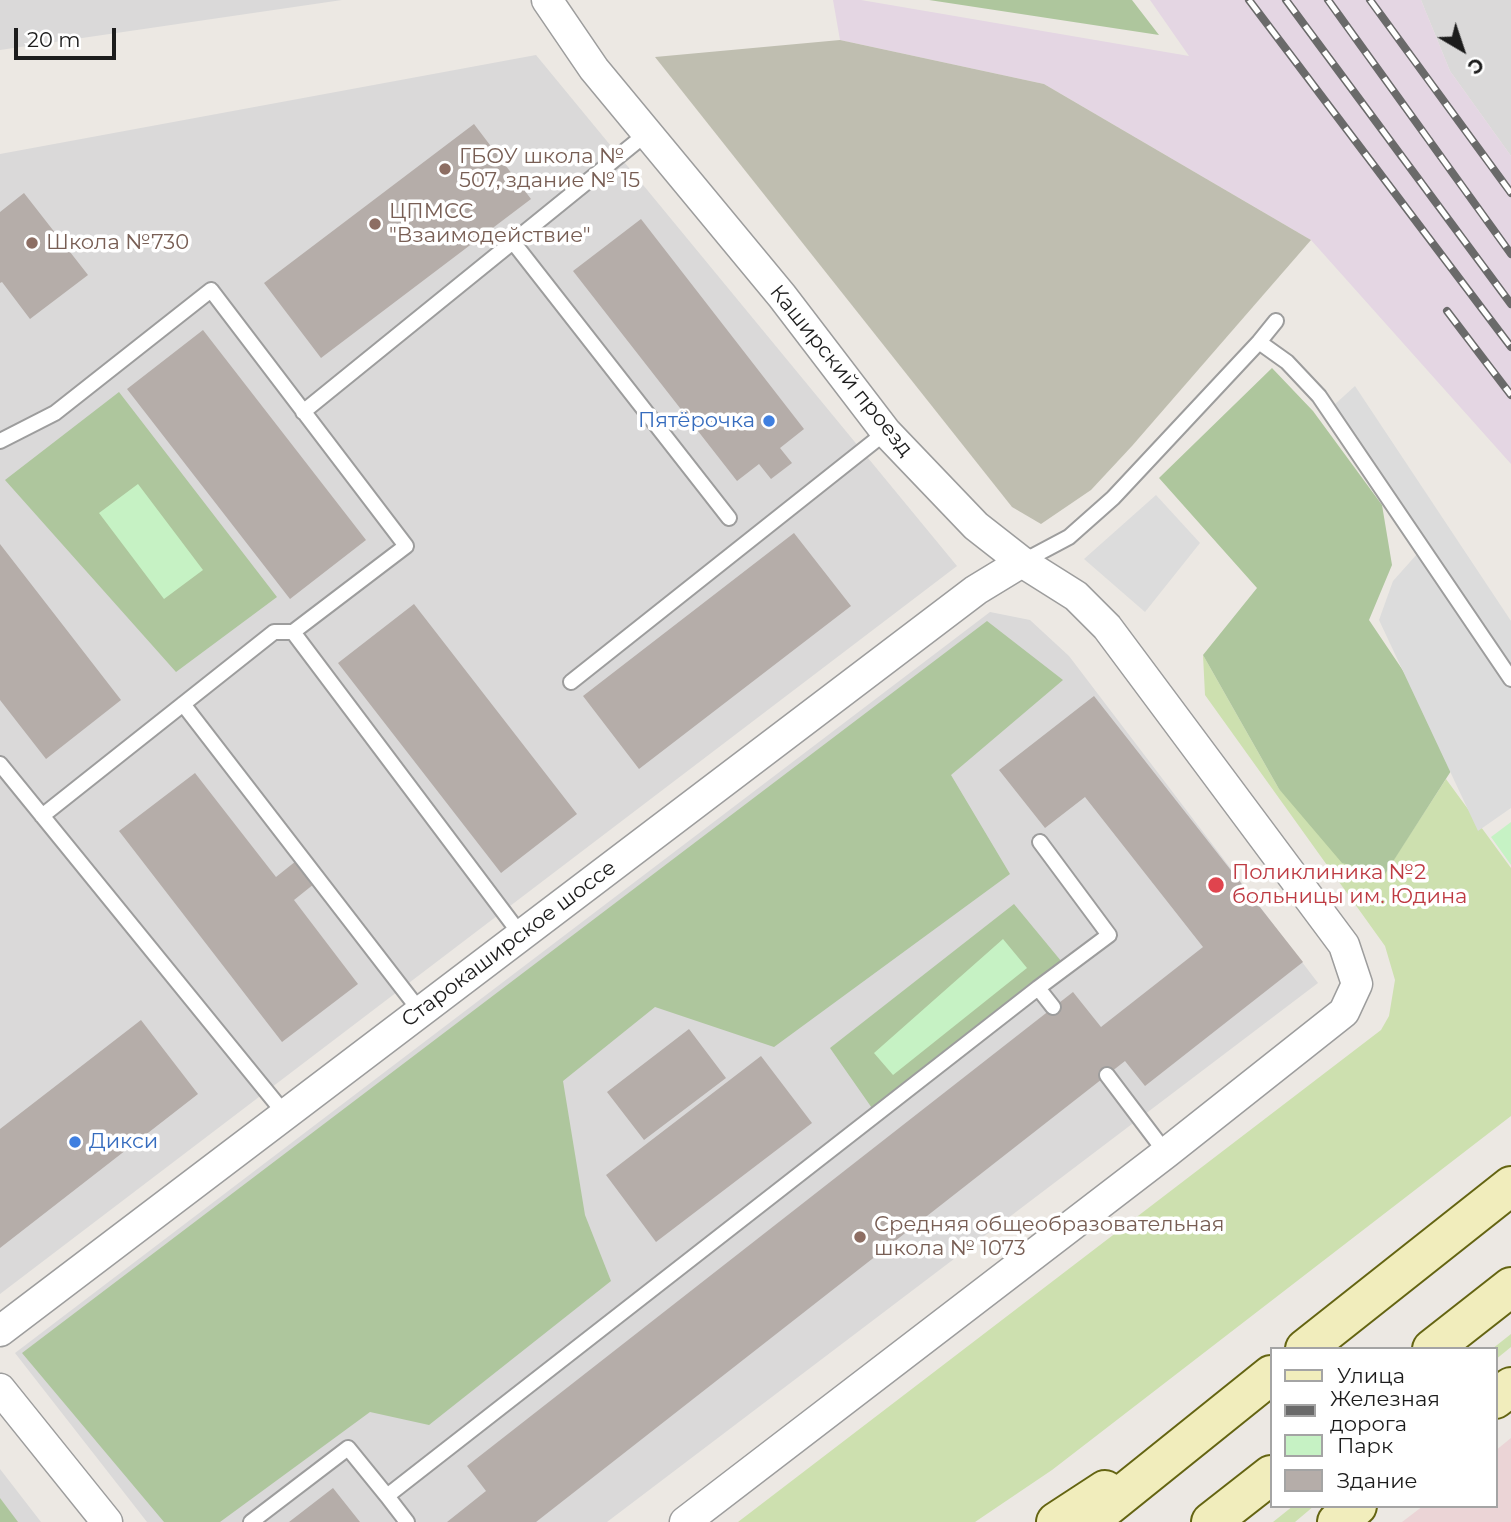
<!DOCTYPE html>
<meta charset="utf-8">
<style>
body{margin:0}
#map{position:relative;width:1511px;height:1522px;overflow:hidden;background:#ece8e3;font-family:Montserrat,sans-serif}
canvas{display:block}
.legend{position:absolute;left:1270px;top:1347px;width:228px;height:161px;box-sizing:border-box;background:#fff;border:2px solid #a4a4a4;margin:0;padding:9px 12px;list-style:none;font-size:21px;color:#1c1c1c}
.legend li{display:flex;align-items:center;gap:14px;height:35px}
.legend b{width:35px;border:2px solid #a4a4a4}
.north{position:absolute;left:1427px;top:14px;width:70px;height:70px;-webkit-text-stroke:5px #fff;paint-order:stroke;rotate:141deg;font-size:19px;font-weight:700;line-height:28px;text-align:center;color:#1c1c1c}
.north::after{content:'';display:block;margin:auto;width:24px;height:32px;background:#1c1c1c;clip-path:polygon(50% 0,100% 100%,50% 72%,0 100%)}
.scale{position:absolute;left:14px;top:28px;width:102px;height:32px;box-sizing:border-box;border:4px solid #1c1c1c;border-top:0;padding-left:9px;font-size:21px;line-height:24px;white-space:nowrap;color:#1c1c1c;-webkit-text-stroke:5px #fff;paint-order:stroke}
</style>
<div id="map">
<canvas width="1511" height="1522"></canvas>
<ul class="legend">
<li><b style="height:9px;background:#f1edbc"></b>Улица</li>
<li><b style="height:9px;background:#6a6a6a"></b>Железная дорога</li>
<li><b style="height:19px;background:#c6f2c4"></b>Парк</li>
<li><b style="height:19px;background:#b5ada9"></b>Здание</li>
</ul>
<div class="north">С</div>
<div class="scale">20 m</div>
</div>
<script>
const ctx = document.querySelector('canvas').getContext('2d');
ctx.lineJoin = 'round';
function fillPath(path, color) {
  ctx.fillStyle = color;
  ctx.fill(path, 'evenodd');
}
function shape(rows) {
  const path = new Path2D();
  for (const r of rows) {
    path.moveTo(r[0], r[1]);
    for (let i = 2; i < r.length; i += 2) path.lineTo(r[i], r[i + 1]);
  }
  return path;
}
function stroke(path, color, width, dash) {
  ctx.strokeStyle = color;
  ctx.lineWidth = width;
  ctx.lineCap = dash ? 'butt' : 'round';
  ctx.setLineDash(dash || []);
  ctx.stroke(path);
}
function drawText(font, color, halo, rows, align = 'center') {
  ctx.font = font + ' Montserrat,sans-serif';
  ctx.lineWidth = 7;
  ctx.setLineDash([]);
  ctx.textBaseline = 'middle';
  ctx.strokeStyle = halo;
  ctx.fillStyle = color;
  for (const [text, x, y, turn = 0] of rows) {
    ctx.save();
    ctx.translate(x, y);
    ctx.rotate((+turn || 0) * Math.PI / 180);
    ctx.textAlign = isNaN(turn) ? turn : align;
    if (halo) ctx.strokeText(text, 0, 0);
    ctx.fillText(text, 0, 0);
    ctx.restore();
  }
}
fillPath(shape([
 [0,0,342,0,0,50],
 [1421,0,1511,0,1511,156,1450,71],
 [536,55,957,566,0,1294,0,154],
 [990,612,1030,620,1069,656,1318,983,607,1522,147,1522,15,1353],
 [0,1469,41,1522,0,1522]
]), '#dad9d9');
fillPath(shape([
 [1511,1438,1511,1522,1402,1522,1423,1506,1495,1506,1495,1451]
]), '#ebd4d6');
fillPath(shape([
 [833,0,861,0,1189,56,1150,0,1421,0,1450,71,1511,156,1511,464,1311,240,1044,84,840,40]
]), '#e4d6e3');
fillPath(shape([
 [840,40,1044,84,1311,240,1132,446,1091,490,1041,524,1012,507,655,57]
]), '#bfbeb0');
fillPath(shape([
 [1203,655,1279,789,1385,873,1446,779,1511,868,1511,1116,1052,1470,975,1522,738,1522,1381,1030,1389,1016,1395,980,1385,946,1205,695],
 [1511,1334,1511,1347,1495,1360,1495,1349,1492,1349],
 [1293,1506,1314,1506,1295,1522,1273,1522]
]), '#cde0af');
fillPath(shape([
 [929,0,1132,0,1159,35],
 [1272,368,1313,411,1382,505,1392,565,1369,620,1406,675,1467,746,1385,874,1342,863,1279,789,1203,655,1257,588,1159,478],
 [119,392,277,597,176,672,5,480],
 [987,621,1063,680,951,775,1010,874,774,1047,655,1007,563,1081,585,1215,611,1281,429,1425,370,1412,220,1522,164,1522,22,1353],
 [1014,904,1066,967,881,1121,830,1048],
 [0,1498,18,1522,0,1522]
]), '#aec69d');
fillPath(shape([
 [138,484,203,570,164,599,99,513],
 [1511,822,1511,865,1491,837],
 [1003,939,1027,968,893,1075,874,1053]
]), '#c6f2c4');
fillPath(shape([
 [1355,386,1511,621,1511,808,1478,831,1379,620,1393,581,1418,553,1323,415],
 [1156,495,1200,543,1145,612,1084,559]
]), '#dcdcdc');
fillPath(shape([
 [474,124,531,199,321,358,264,283],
 [24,193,88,275,30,319,2,282,0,283,0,212],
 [641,219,804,429,780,448,792,463,771,479,759,464,737,481,573,271],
 [203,330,366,540,290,599,127,389],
 [794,533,851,606,639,769,583,696],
 [0,544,121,700,46,759,0,700],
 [414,604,577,814,501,873,338,663],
 [1094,696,1303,962,1145,1086,1125,1061,536,1522,447,1522,486,1491,467,1466,1073,992,1101,1027,1203,947,1085,797,1045,828,999,770],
 [195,773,276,877,296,861,314,884,294,900,358,984,282,1042,119,831],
 [141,1020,198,1094,0,1248,0,1129],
 [689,1029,726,1078,644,1140,607,1092],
 [761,1056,812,1123,656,1242,606,1175],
 [333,1488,360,1522,289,1522]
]), '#b5ada9');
const lane = shape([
 [513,242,729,518],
 [1259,342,1287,362,1319,396,1511,679],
 [303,412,646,134],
 [0,441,55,413,211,290,406,546,293,632,521,935],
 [1022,562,1069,537,1113,498,1259,342,1276,321],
 [571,682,886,432],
 [183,704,420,1011],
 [0,764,285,1114],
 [42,816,274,632,293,632],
 [1038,988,1109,935,1040,842],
 [1107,1075,1166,1153],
 [387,1496,407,1522],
 [251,1522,348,1448,387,1496,1038,988,1053,1007]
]);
const street = shape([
 [547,0,594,69,782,296,886,432,976,526,1022,562,1076,596,1107,627,1344,945,1357,984,1344,1012,1166,1153,685,1522],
 [0,1331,976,590,1022,562],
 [0,1389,107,1522]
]);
const secondary = shape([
 [1305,1349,1511,1186],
 [1432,1349,1511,1287],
 [1495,1399,1511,1387],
 [1056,1522,1105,1490],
 [1088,1522,1271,1375],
 [1211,1522,1271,1475],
 [1337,1522,1357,1506]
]);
stroke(lane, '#9d9d9d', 18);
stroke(street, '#9d9d9d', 33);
stroke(secondary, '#646412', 42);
stroke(lane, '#fff', 14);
stroke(street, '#fff', 30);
stroke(secondary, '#f1edbc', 38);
const rail = shape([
 [1249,0,1511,347],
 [1286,0,1511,304],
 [1328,0,1511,254],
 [1370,0,1511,193],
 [1447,311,1511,395]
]);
stroke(rail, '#6a6a6a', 8);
stroke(rail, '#fff', 5, [16]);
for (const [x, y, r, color] of [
 [445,169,7,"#8d6e63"],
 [375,224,7,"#8d6e63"],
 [32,243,7,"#8d6e63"],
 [769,421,7,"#3f7fe0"],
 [1216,885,9,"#e0444e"],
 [75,1142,7,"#3f7fe0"],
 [860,1237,7,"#8d6e63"]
]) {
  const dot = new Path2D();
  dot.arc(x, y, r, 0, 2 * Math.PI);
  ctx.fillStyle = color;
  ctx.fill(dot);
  stroke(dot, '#fff', 2.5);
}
drawText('21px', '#785e54', '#fff', [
 ["ГБОУ школа №",459,157],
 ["507, здание № 15",459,181],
 ["ЦПМСС",389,212],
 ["\"Взаимодействие\"",389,236],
 ["Школа №730",46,243],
 ["Средняя общеобразовательная",874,1225],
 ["школа № 1073",874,1249]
], 'left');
drawText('21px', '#1c1c1c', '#fff', [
 ["Каширский проезд",841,371,51],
 ["Старокаширское шоссе",509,944,-37]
]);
drawText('21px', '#366cbe', '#fff', [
 ["Пятёрочка",755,421],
 ["Дикси",89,1142,"left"]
], 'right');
drawText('21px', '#be3a42', '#fff', [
 ["Поликлиника №2",1232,873],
 ["больницы им. Юдина",1232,897]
], 'left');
</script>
